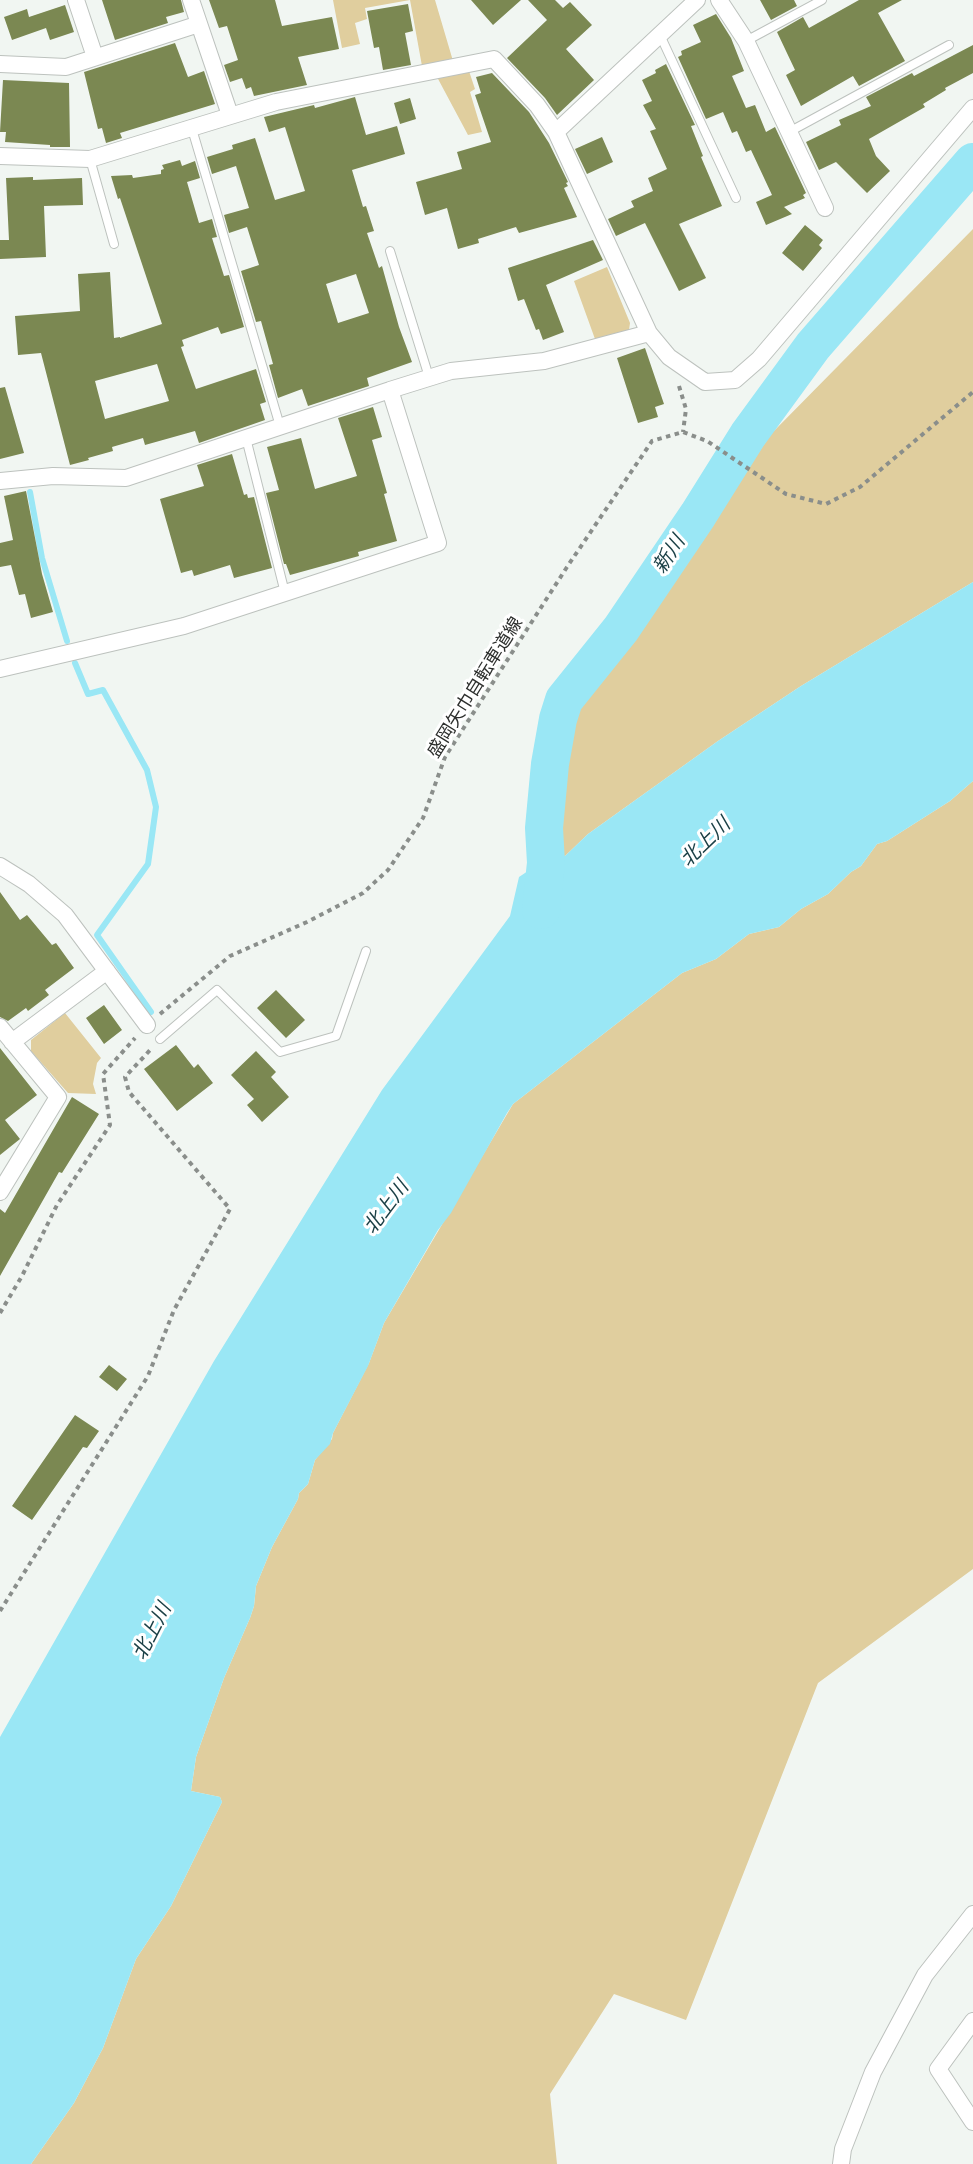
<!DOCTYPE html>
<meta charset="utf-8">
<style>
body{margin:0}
canvas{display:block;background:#f1f6f2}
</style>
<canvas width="973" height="2164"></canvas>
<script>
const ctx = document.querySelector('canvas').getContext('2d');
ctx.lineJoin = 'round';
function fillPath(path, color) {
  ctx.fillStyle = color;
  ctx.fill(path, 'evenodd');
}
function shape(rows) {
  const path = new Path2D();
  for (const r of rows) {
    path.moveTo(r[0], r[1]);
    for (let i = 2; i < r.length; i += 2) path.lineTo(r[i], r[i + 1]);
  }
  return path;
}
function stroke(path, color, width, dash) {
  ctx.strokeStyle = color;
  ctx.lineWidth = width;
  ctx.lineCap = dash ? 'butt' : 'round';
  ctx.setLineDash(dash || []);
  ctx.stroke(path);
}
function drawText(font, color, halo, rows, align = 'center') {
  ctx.font = font + ' Roboto,"Noto Sans JP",sans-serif';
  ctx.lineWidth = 6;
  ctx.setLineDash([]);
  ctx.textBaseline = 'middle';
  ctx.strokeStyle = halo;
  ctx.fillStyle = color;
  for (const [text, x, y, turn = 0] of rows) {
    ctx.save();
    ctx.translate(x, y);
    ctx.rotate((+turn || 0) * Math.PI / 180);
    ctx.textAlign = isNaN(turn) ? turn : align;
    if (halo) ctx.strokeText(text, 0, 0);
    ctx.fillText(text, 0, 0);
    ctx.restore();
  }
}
fillPath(shape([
 [333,0,435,0,453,61,422,66,410,0,365,8,367,19,355,23,360,44,342,48],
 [469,71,475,89,470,92,482,132,468,135,437,77],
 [973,229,973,582,801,686,718,741,588,834,565,856,555,853,563,782,571,732,578,711,702,537,771,434],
 [607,267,630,323,629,330,595,339,574,281],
 [973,781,973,1569,818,1683,686,2020,614,1994,550,2094,557,2164,31,2164,74,2103,103,2048,136,1959,171,1906,222,1802,220,1797,191,1791,196,1757,224,1678,250,1618,254,1606,256,1586,272,1547,298,1499,299,1493,308,1484,315,1460,332,1439,333,1433,369,1363,384,1323,513,1104,682,973,716,959,749,934,779,927,801,909,828,894,851,872,861,866,877,844,887,841,950,801],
 [65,1013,101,1058,97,1063,93,1084,96,1094,68,1093,31,1051,31,1040]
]), '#e0ce9e');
fillPath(shape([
 [973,582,973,781,950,801,887,841,877,844,861,866,851,872,828,894,801,909,779,927,749,934,716,959,682,973,513,1104,507,1113,451,1213,438,1230,384,1323,368,1366,333,1433,330,1444,315,1460,308,1484,299,1493,298,1499,272,1547,256,1586,254,1606,250,1618,224,1678,196,1757,191,1791,220,1797,222,1802,171,1906,136,1959,103,2048,74,2103,31,2164,0,2164,0,1737,214,1361,382,1090,510,916,519,877,555,853,565,856,588,834,718,741,801,686]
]), '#9ae7f5');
stroke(shape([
 [30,492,42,558,67,641],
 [75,663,88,694,103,690,147,770,156,807,148,864,97,935,151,1012]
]), '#9ae7f5', 6);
stroke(shape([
 [541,910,546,863,544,828,550,764,558,719,564,700,621,629,698,515,748,435,813,346,973,162]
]), '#9ae7f5', 38);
fillPath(shape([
 [102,0,181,0,184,12,166,17,168,23,115,40],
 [209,0,275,0,282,26,332,17,339,49,298,57,307,85,254,96,251,87,246,89,242,78,230,82,224,65,238,60,227,26,219,28],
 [471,0,521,0,493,25],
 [528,0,555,0,563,8,570,2,592,25,566,49,594,80,557,115,545,98,507,58,547,20],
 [760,0,794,0,797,6,771,20],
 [859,0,902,0,878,13,905,61,859,86,853,76,801,106,786,75,795,70,777,32,803,17,809,28],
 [408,4,413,31,405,33,411,65,383,70,379,47,374,48,367,11],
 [65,5,74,32,50,40,46,28,12,40,4,17,27,9,29,17],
 [716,14,731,38,744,71,732,76,746,108,755,105,766,132,775,127,806,193,803,195,805,198,784,207,792,214,766,225,756,202,772,195,751,150,746,152,737,131,732,133,723,112,706,119,678,57,682,55,681,51,701,42,693,25],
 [175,43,188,77,204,71,215,104,120,133,122,138,106,143,102,128,98,129,84,72],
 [973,45,973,73,945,88,946,90,923,104,925,107,869,139,876,156,890,171,867,193,836,162,819,170,806,142,841,125,839,120,871,106,866,97,912,73,914,76],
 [666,64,695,125,691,126,703,156,701,157,722,206,679,224,706,278,679,291,645,223,616,236,608,219,634,207,631,201,653,191,648,178,667,169,650,131,656,129,643,105,652,101,642,80,656,73,655,70],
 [492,73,529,112,549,143,568,182,566,183,568,186,564,188,577,217,519,233,516,227,478,239,479,243,458,249,447,208,425,215,416,182,462,169,457,152,491,142,475,95,481,93,476,77],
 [3,80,69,83,70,147,50,147,50,145,5,142,6,132,0,132],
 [355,97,366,135,397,126,405,154,352,170,363,207,366,206,374,231,367,233,379,268,382,266,399,327,412,362,367,378,369,386,308,406,302,389,278,398,269,365,273,364,261,321,256,322,241,271,259,265,247,227,229,233,224,215,249,208,236,166,212,174,207,157,233,149,232,145,255,138,275,200,305,191,285,127,269,132,264,117,314,105,315,108],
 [356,274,369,313,338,323,326,284],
 [410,98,416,119,400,124,394,103],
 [602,137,613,162,587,174,575,149],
 [180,160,182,166,195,161,200,178,187,182,199,223,212,219,217,237,212,238,224,276,229,275,244,327,221,334,218,327,182,340,184,346,181,347,196,389,256,369,266,402,260,404,265,420,199,443,195,431,145,445,143,438,112,447,113,451,88,458,89,460,70,465,41,353,18,355,15,316,80,311,78,274,110,272,114,338,120,337,120,338,162,324,120,198,118,199,111,176,132,175,133,178,161,174,161,170,164,169,162,165],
 [157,364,169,401,105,419,95,381],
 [33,177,33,180,82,178,83,205,44,206,46,257,0,259,0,240,9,240,6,178],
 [805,225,823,240,819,245,822,248,803,271,782,253],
 [593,240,603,260,546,285,564,332,543,340,539,329,536,330,524,299,518,301,508,268],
 [645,348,664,404,655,407,658,417,638,423,617,358],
 [5,387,24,453,0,459,0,388],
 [373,407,382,437,372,440,387,493,384,494,397,541,358,552,359,556,290,575,286,564,284,564,266,493,279,490,267,447,301,438,315,489,357,476,338,418],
 [232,454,244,495,247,494,248,498,254,497,272,568,234,578,230,565,194,576,192,570,181,573,160,499,204,486,197,465],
 [26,491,42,574,53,612,31,618,25,594,19,595,11,565,0,567,0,543,13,540,4,496],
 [0,892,20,920,27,915,52,945,56,943,74,968,45,990,49,995,28,1011,26,1008,8,1021,0,1017],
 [276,990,305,1020,286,1038,257,1008],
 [104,1005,122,1030,104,1044,86,1018],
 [176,1045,194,1068,198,1064,213,1083,177,1111,144,1069],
 [0,1048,37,1095,5,1120,20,1139,0,1155],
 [256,1051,276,1072,271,1077,289,1097,262,1122,247,1105,254,1099,231,1075],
 [72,1097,99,1114,62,1173,59,1172,0,1276,0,1209,5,1213],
 [109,1365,127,1379,117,1391,99,1377],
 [75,1415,99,1431,87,1448,83,1447,32,1520,12,1506]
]), '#7b8852');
const lane = shape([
 [660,35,736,198],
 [746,41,822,0],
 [192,129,280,426],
 [789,132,949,45],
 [90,159,114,244],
 [390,251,429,377],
 [246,438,285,593],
 [160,1039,217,990,280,1052,336,1036,366,951]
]);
const street = shape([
 [76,0,95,57],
 [191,0,230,115],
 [719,0,746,41,825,208],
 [0,64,66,67,199,24],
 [0,156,90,159,276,102,494,59,537,105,556,132],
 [649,333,669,357,705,382,735,380,759,359,973,108],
 [0,481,53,476,126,478,390,390],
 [0,669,184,626,438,543,390,390,451,371,544,361,649,333,556,132,697,0],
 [0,866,29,884,65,915,147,1025],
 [0,1027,58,1097,0,1192],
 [12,1042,107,971],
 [973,2021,938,2069,973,2122],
 [841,2164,843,2149,873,2072,925,1975,973,1914]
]);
stroke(lane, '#bdc2be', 10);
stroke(street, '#bdc2be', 18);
stroke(shape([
 [679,386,686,409,683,432],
 [160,1014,230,956,307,922,363,893,388,870,423,818,445,757,567,567,652,441,683,432,707,441,786,494,826,504,860,487,973,392],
 [0,1313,22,1276,57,1205,110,1125,103,1074,135,1038],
 [0,1611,148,1376,174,1310,230,1209,129,1092,125,1077,152,1048]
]), '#8a8e8b', 4, [4.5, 4.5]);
stroke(lane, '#fff', 8);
stroke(street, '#fff', 16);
drawText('18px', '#2d2f2d', '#fff', [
 ["盛岡矢巾自転車道線",476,688,-58]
]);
drawText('italic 20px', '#1c4147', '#fff', [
 ["新川",670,555,-57],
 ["北上川",706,843,-44],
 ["北上川",387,1208,-53],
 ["北上川",153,1632,-63]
]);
</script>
